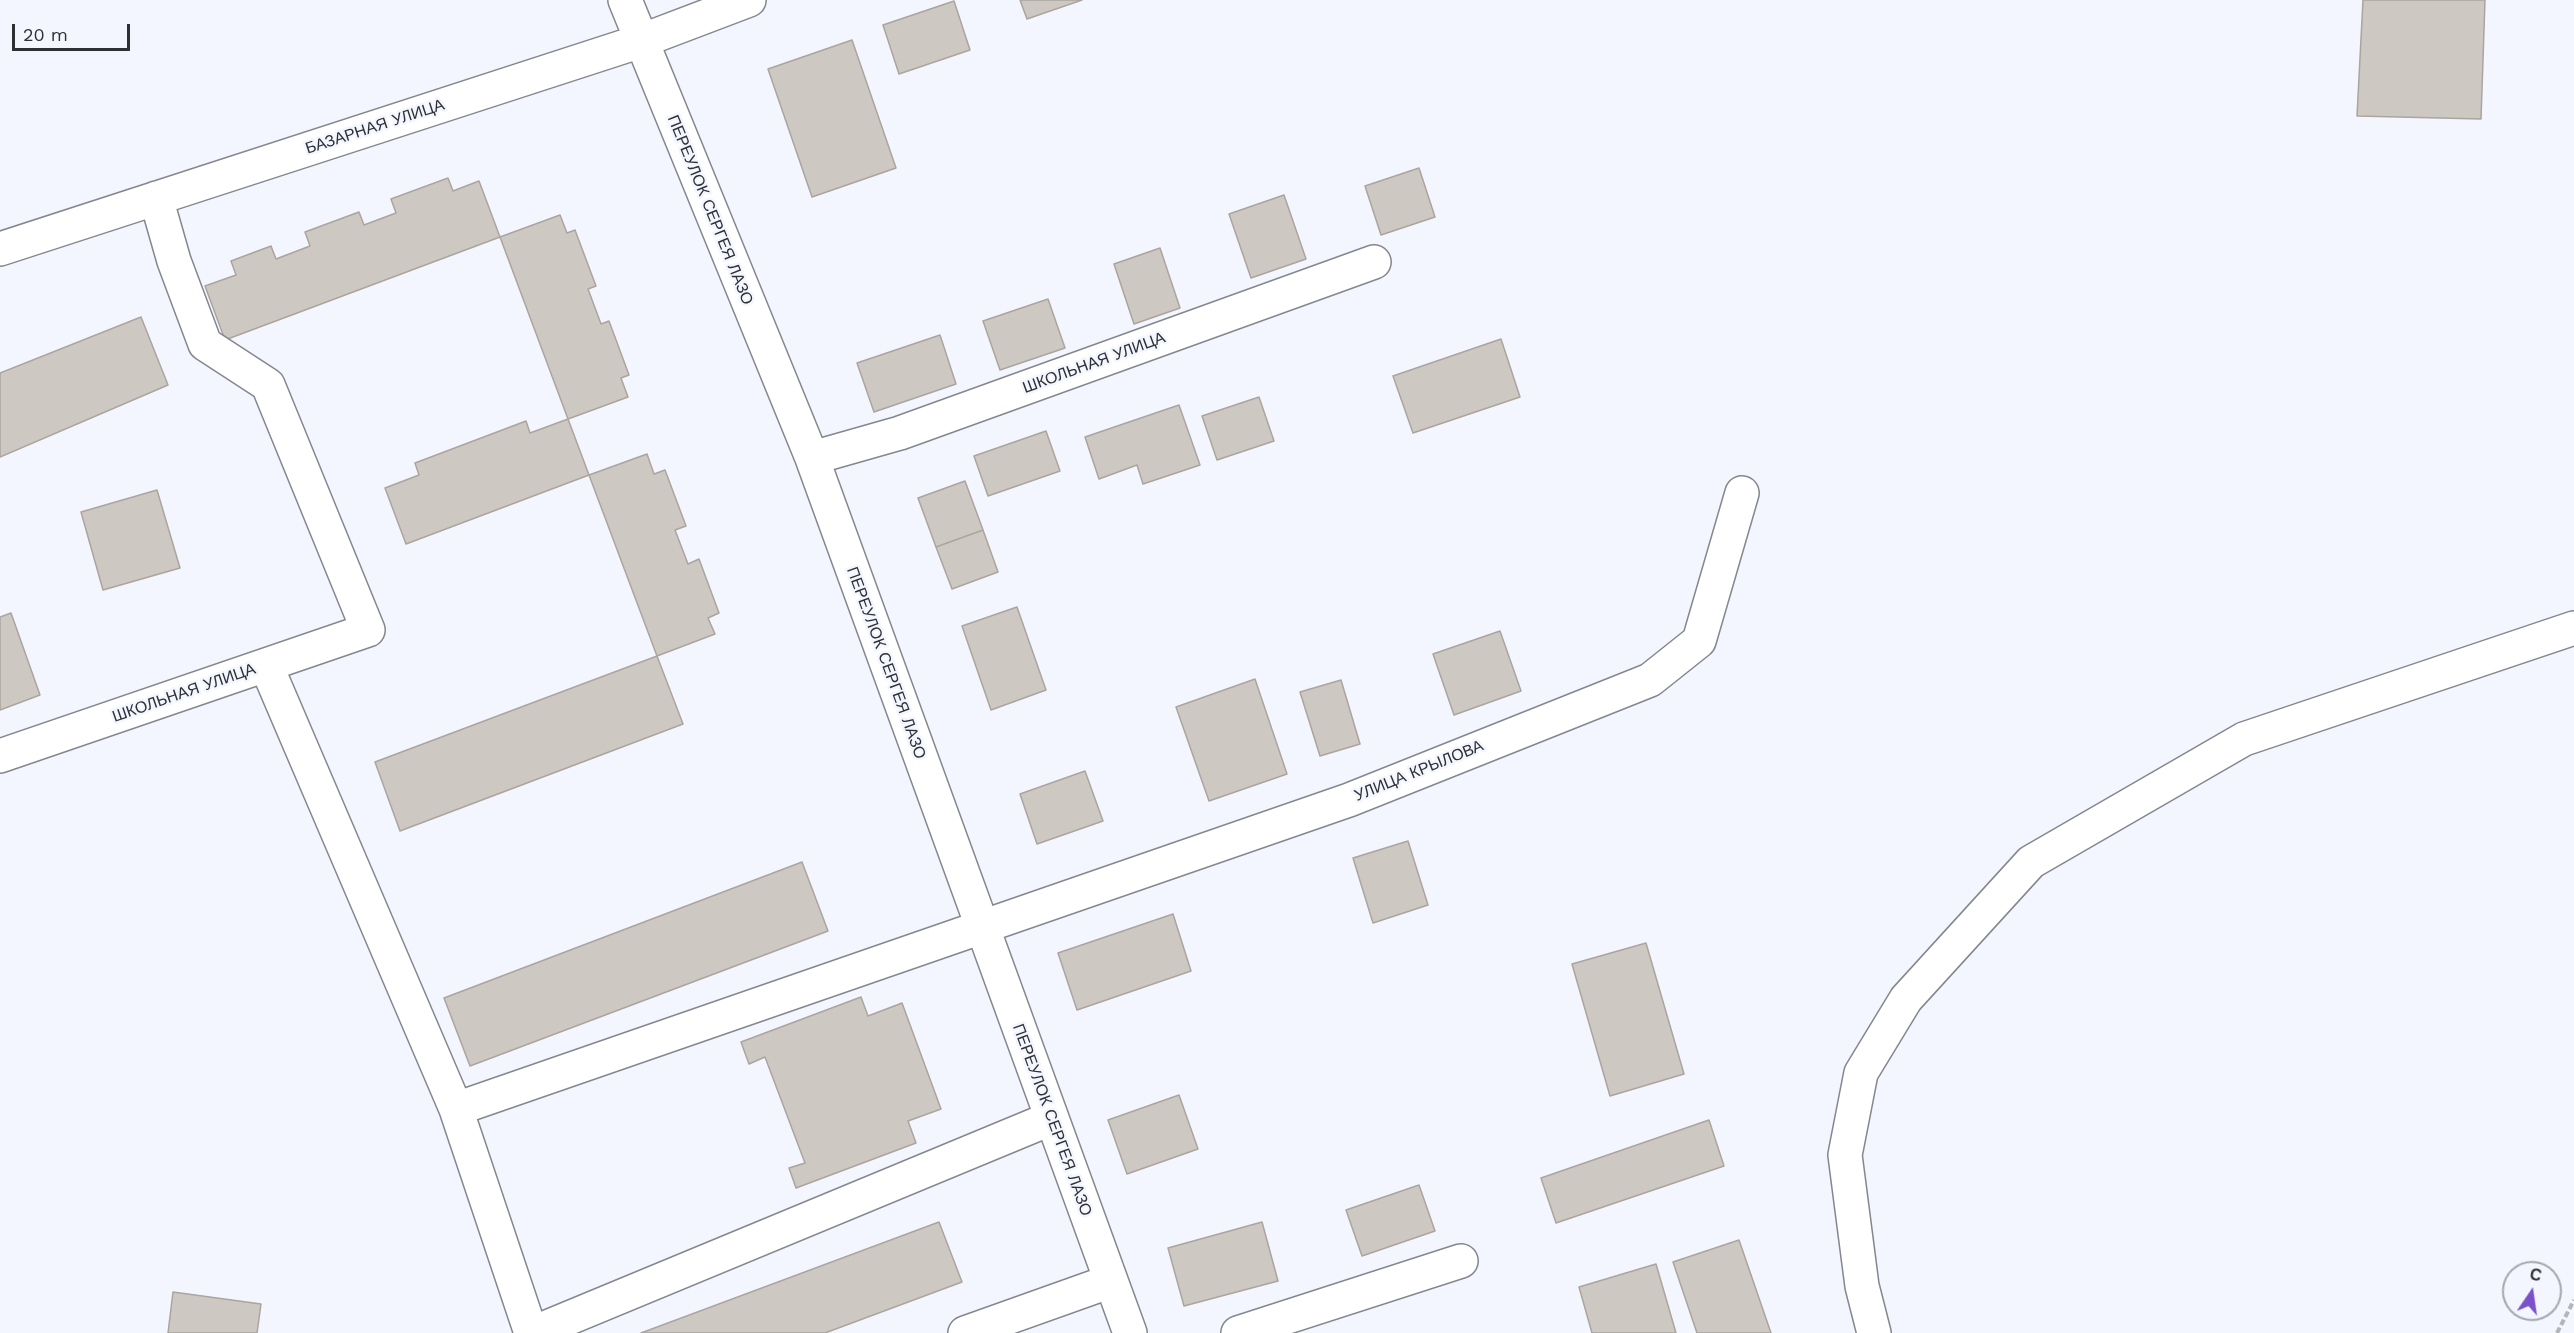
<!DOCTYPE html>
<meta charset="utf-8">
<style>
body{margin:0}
#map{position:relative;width:2574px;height:1333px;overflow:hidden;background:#f3f6fe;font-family:"Work Sans",sans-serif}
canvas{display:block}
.north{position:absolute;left:2502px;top:1261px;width:60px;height:60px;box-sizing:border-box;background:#f3f6fe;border:2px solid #a5a7ad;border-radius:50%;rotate:13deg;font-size:16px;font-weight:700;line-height:24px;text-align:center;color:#2f3033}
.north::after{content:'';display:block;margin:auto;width:21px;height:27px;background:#7a51ca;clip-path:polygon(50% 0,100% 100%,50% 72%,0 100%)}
.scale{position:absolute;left:12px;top:24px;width:118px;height:27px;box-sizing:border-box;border:3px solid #2f3033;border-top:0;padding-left:8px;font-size:18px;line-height:21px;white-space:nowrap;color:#2f3033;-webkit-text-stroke:4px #f3f6fe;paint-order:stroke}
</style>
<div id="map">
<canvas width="2574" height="1333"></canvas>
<div class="north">С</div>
<div class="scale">20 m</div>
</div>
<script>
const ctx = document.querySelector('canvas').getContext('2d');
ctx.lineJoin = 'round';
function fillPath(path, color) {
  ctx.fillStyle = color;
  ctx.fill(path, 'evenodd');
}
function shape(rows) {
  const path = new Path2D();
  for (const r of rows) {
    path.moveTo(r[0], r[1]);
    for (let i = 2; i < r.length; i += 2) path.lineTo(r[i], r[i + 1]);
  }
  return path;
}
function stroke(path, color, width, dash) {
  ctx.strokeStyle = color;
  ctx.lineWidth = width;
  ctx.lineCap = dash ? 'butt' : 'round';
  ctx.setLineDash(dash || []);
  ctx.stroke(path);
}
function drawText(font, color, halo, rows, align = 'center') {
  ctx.font = font + ' "Work Sans",sans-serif';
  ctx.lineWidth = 5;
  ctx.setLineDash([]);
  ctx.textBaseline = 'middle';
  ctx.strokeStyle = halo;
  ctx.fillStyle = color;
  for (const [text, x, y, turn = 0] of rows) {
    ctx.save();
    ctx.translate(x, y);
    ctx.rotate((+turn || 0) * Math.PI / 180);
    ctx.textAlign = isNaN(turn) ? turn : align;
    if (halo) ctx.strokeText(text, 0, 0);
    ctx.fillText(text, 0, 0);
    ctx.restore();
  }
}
const building = shape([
 [1020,0,1082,0,1027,19,1020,0],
 [2363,0,2485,0,2481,119,2357,116,2363,0],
 [954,1,970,50,899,74,883,25,954,1],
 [852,40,896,168,812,197,768,69,852,40],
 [1419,168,1435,217,1381,235,1365,186,1419,168],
 [448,178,453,191,479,181,500,237,225,340,205,286,236,275,231,261,271,246,276,259,310,246,305,232,359,212,364,225,396,213,391,199,448,178],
 [1284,195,1306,259,1251,278,1229,214,1284,195],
 [560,215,567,233,575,230,596,286,588,289,601,324,609,321,629,375,621,378,628,397,568,419,500,237,560,215],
 [1160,248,1180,308,1134,324,1114,264,1160,248],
 [1048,299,1065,348,1000,370,983,321,1048,299],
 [141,317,168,385,0,457,0,373,141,317],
 [940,335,956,384,874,412,857,363,940,335],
 [1501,339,1520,397,1413,433,1393,376,1501,339],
 [1259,397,1274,441,1217,460,1202,416,1259,397],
 [1179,405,1200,465,1143,484,1137,465,1099,479,1085,437,1179,405],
 [568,419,589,475,406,544,385,488,419,475,415,463,526,421,530,433,568,419],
 [1046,431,1060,471,988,496,974,456,1046,431],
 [647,454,654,474,665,470,686,526,675,530,688,564,699,559,719,613,708,618,715,634,657,656,589,475,647,454],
 [965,481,983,530,936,547,918,498,965,481],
 [157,490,180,568,103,590,81,512,157,490],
 [983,530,998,572,952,589,936,547,983,530],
 [1017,607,1046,690,991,710,962,626,1017,607],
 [11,613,40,695,0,710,0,617,11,613],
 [1500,631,1521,691,1454,715,1433,654,1500,631],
 [657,656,683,724,400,831,375,762,657,656],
 [1255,679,1287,774,1209,801,1176,707,1255,679],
 [1341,680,1360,744,1320,756,1300,692,1341,680],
 [1085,771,1103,821,1037,844,1020,794,1085,771],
 [1408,841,1428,905,1373,923,1353,858,1408,841],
 [802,862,828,931,470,1066,444,998,802,862],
 [1173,914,1191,971,1077,1010,1058,953,1173,914],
 [1646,943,1684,1074,1610,1096,1572,964,1646,943],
 [861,997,868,1016,902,1003,941,1109,908,1121,916,1143,796,1188,789,1168,805,1163,765,1057,749,1064,741,1042,861,997],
 [1179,1095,1198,1149,1127,1174,1108,1120,1179,1095],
 [1709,1120,1724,1166,1556,1223,1541,1178,1709,1120],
 [1419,1185,1435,1231,1362,1256,1346,1210,1419,1185],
 [939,1222,962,1282,825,1333,641,1333,939,1222],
 [1262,1222,1278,1281,1184,1306,1168,1248,1262,1222],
 [1739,1240,1771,1333,1697,1333,1673,1262,1739,1240],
 [1656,1264,1676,1333,1592,1333,1579,1287,1656,1264],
 [173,1292,261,1304,257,1333,168,1333,173,1292]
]);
fillPath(building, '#cec8c3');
stroke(building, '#aba49f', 1.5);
const minor = shape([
 [625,0,812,458,1130,1333],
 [0,249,641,41,749,0],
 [812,458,900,433,1374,262],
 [266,665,456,1109,531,1333],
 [0,756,368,630,268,385,205,344,174,261,156,198],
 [456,1109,1349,800,1650,680,1699,641,1742,493],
 [533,1333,1052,1118],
 [965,1333,1111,1281],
 [1238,1333,1461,1261],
 [1874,1333,1862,1286,1845,1155,1861,1073,1906,999,2031,862,2244,739,2574,628]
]);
stroke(minor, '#84878d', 36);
stroke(shape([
 [2557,1333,2574,1300]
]), '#b3b5bb', 4, [6, 3]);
stroke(minor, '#fff', 33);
drawText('16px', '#2f3033', '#f3f6fe', [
 ["БАЗАРНАЯ УЛИЦА",375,127,-18],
 ["ПЕРЕУЛОК СЕРГЕЯ ЛАЗО",710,210,68],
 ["ШКОЛЬНАЯ УЛИЦА",1094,363,-20],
 ["ПЕРЕУЛОК СЕРГЕЯ ЛАЗО",886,663,70],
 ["ШКОЛЬНАЯ УЛИЦА",184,693,-19],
 ["УЛИЦА КРЫЛОВА",1419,771,-22],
 ["ПЕРЕУЛОК СЕРГЕЯ ЛАЗО",1052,1120,70]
]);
</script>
